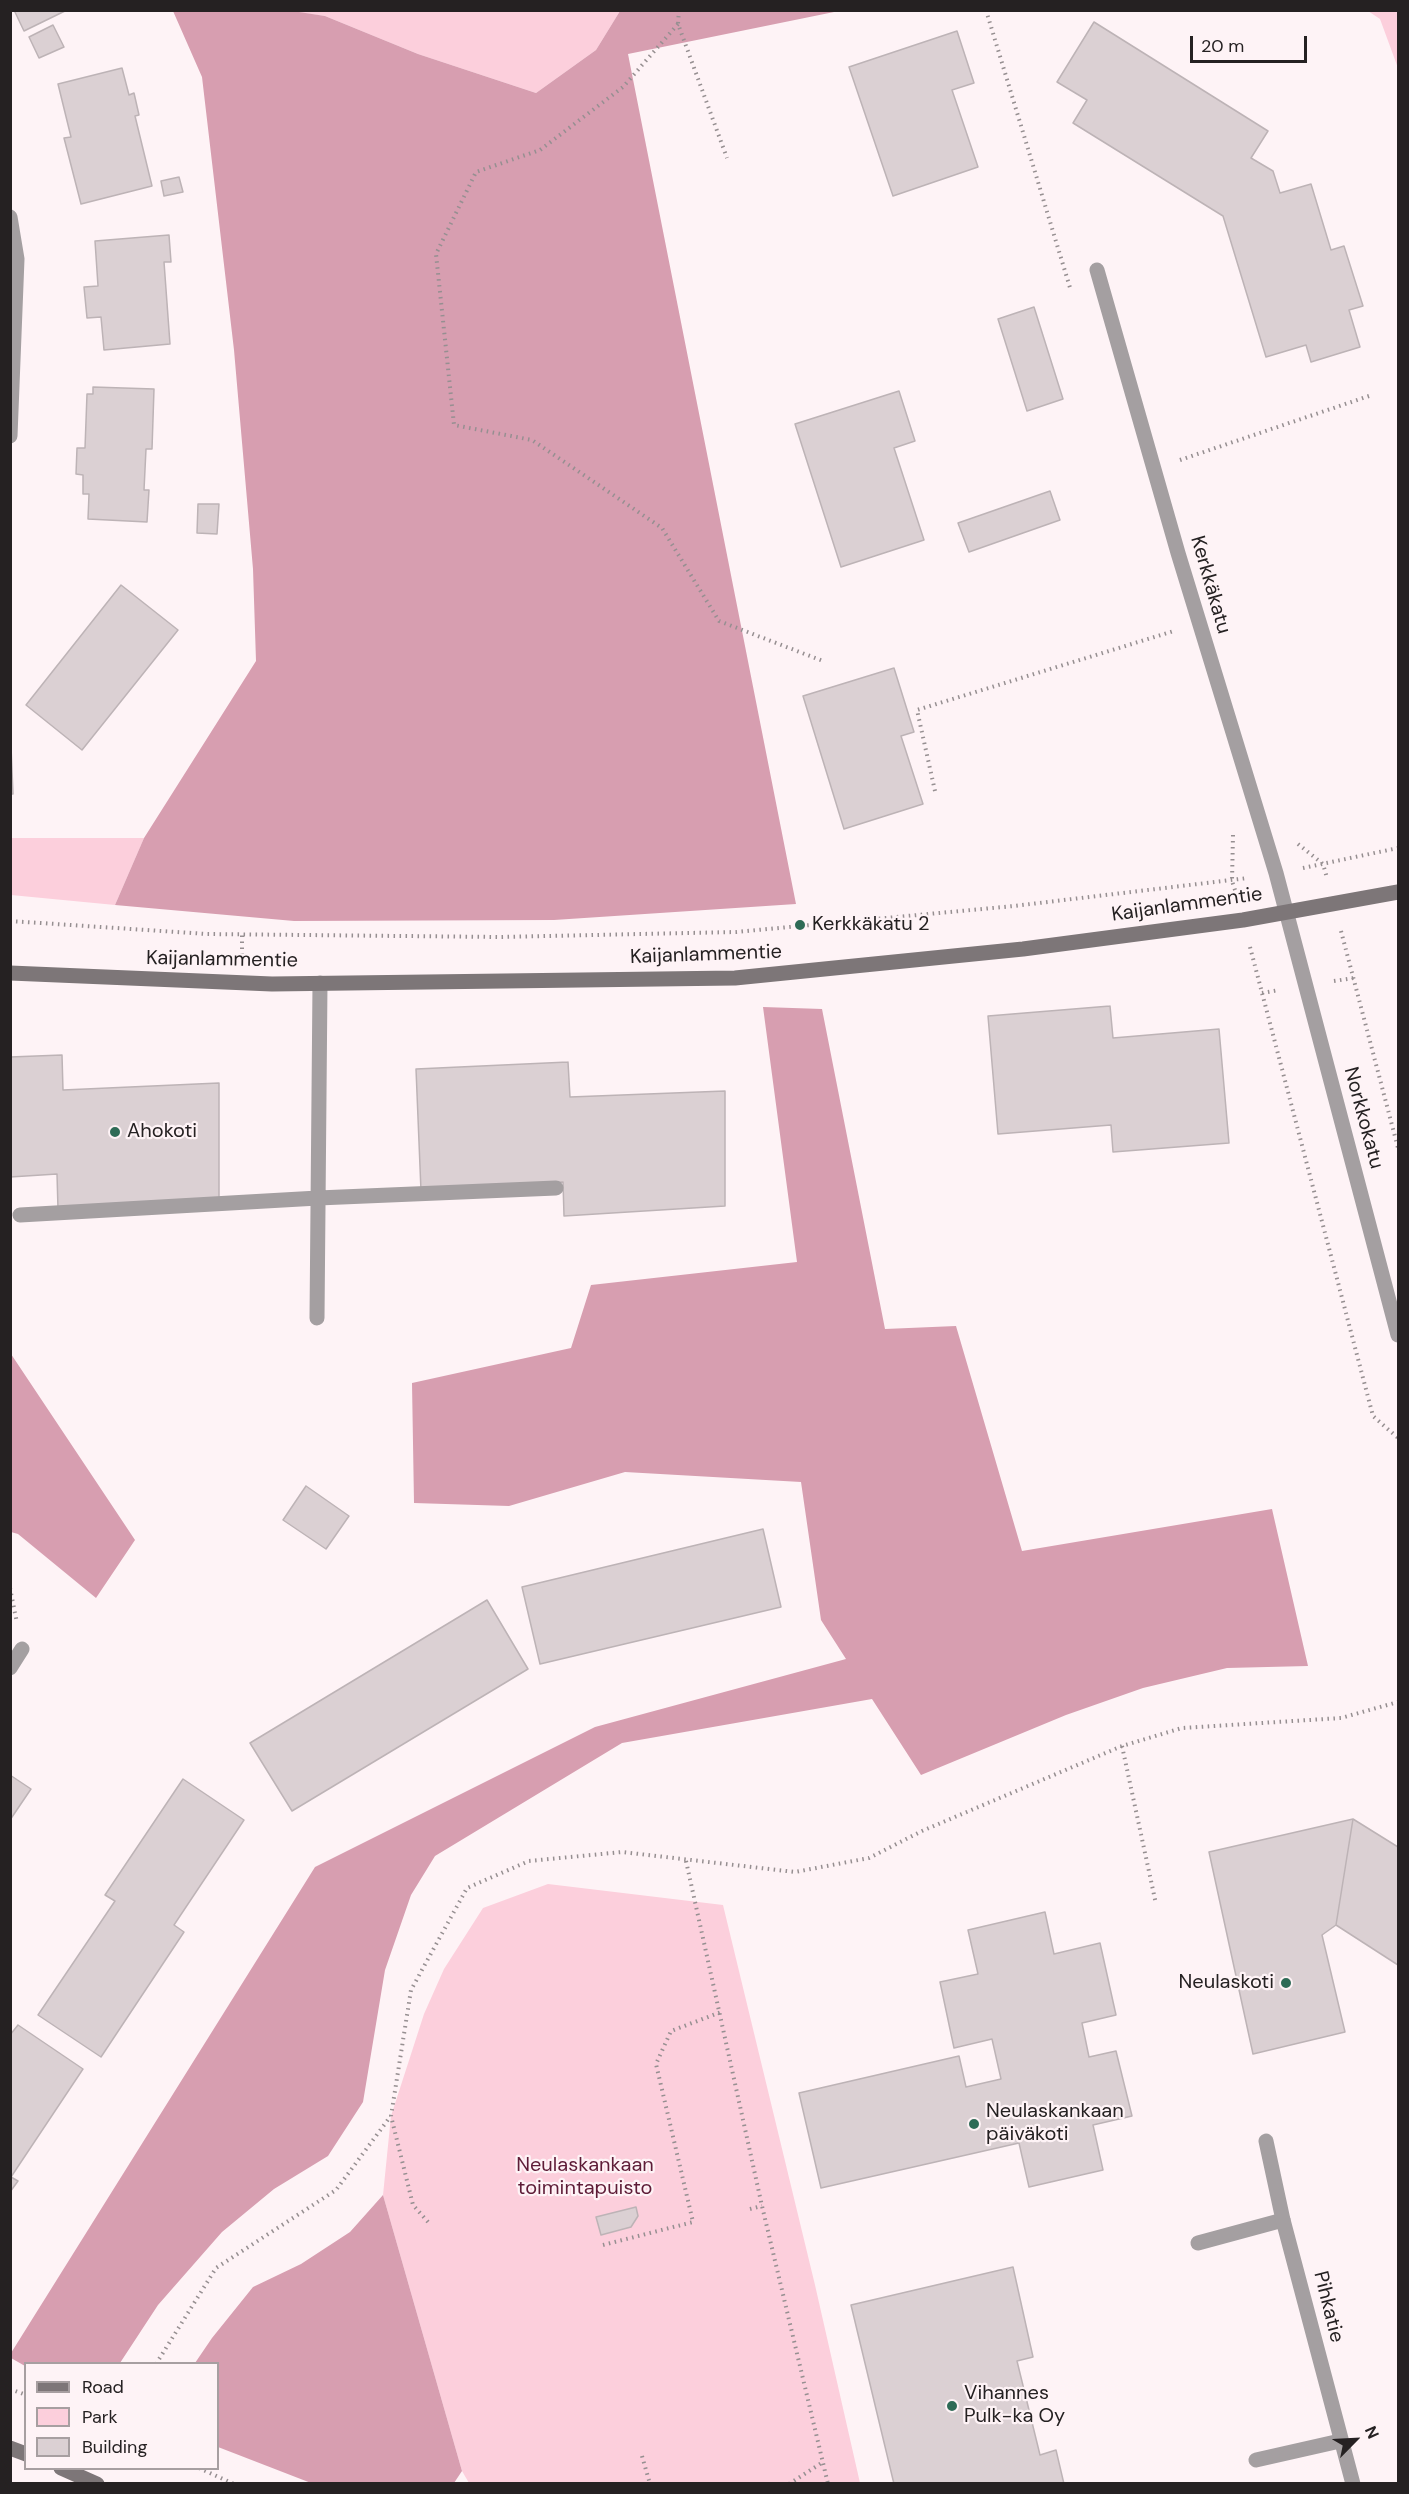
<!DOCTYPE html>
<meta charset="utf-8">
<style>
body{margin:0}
#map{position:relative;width:1409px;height:2494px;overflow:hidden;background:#fef3f6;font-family:"DM Sans",sans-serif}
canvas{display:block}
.frame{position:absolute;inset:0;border:12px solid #252122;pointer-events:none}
.legend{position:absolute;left:24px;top:2362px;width:195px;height:108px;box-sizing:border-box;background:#fef3f6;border:2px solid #a79fa1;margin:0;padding:8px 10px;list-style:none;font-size:18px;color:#252122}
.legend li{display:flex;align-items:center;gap:12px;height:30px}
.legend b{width:30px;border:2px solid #a79fa1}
.north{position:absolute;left:1325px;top:2410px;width:60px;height:60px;-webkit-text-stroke:4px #fef3f6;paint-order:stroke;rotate:66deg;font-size:16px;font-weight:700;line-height:24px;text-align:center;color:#252122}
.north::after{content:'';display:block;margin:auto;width:21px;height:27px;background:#252122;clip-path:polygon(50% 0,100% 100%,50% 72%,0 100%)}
.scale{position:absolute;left:1190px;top:36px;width:117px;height:27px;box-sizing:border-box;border:3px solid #252122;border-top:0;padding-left:8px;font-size:18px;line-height:21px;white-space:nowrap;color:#252122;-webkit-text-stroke:4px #fef3f6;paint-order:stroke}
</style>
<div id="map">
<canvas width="1409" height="2494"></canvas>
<div class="frame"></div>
<ul class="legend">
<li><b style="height:8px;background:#7d7678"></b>Road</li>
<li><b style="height:16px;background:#fccfdc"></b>Park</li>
<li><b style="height:16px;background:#dbd0d3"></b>Building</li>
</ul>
<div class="north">N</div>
<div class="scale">20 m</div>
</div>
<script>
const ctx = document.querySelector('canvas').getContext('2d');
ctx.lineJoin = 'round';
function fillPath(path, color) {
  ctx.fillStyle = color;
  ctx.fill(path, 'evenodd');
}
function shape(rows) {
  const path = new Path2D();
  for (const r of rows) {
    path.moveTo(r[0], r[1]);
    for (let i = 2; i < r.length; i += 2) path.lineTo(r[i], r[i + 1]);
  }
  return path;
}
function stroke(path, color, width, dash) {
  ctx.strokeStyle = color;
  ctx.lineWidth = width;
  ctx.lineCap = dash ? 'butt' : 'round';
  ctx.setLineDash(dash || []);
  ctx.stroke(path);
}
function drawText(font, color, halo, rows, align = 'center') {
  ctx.font = font + ' "DM Sans",sans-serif';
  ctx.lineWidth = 4.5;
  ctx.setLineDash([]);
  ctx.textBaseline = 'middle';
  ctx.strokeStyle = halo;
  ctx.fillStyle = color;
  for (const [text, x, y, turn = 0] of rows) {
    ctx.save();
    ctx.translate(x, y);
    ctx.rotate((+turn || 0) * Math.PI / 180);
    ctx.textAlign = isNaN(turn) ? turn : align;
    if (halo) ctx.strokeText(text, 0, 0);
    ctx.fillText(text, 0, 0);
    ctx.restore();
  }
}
fillPath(shape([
 [286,11,620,11,596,50,536,93,418,54,325,16],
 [1368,11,1398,11,1398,68,1380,19],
 [10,838,144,838,115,905,11,895],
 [548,1884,723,1905,815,2285,860,2483,469,2483,462,2471,383,2195,391,2116,424,2014,444,1969,483,1908]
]), '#fccfdc');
fillPath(shape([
 [286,10,325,16,418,54,536,93,596,50,620,11,839,11,628,54,796,904,554,920,294,921,115,905,144,838,256,661,253,569,234,350,202,77,173,11],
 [763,1007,822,1009,885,1329,956,1326,1022,1551,1272,1509,1308,1666,1227,1668,1143,1688,1066,1715,921,1775,872,1699,622,1743,435,1856,411,1895,385,1970,363,2102,328,2156,274,2189,222,2232,158,2305,120,2363,26,2364,25,2366,11,2358,11,2353,315,1867,595,1727,846,1659,821,1620,801,1482,625,1472,509,1506,414,1503,412,1383,571,1348,591,1285,797,1262],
 [11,1354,135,1540,96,1598,18,1534,11,1532],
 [383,2195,462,2471,454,2483,311,2483,218,2447,218,2364,195,2363,212,2338,253,2287,301,2264,350,2232]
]), '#d79eb0');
const building = shape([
 [14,10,67,10,24,31,14,10],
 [1094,22,1268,131,1251,158,1273,171,1280,193,1311,184,1331,250,1344,246,1363,306,1349,310,1360,347,1311,362,1306,345,1266,357,1223,216,1073,123,1087,100,1057,82,1094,22],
 [53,25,64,47,39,58,29,37,53,25],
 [957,31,974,83,952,90,978,167,893,196,849,67,957,31],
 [122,68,129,95,134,93,139,115,135,116,152,186,81,204,64,138,71,137,58,84,122,68],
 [179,177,183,192,164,196,161,181,179,177],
 [169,235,171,262,164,262,170,344,104,350,101,317,87,318,84,287,98,286,95,241,169,235],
 [1034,307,1063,399,1027,411,998,319,1034,307],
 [93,387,154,389,152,449,146,449,144,490,149,490,147,522,88,519,89,494,83,494,83,475,76,474,77,448,85,448,87,394,93,394,93,387],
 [899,391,915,441,894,448,924,540,841,567,795,424,899,391],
 [1050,491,1060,520,969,552,958,523,1050,491],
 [198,504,219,504,217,534,197,533,198,504],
 [121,585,178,630,82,750,26,705,121,585],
 [894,668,914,732,901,736,923,804,844,829,803,696,894,668],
 [10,723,13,794,10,794,10,723],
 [1110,1006,1113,1038,1219,1029,1229,1143,1113,1152,1111,1125,998,1134,988,1016,1110,1006],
 [62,1055,63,1090,219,1083,219,1199,58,1209,57,1174,10,1177,10,1057,62,1055],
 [568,1062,570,1097,725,1091,725,1206,564,1216,563,1182,421,1191,416,1069,568,1062],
 [306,1486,349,1516,326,1549,283,1520,306,1486],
 [763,1529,781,1607,540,1664,522,1587,763,1529],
 [487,1600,528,1669,292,1811,250,1743,487,1600],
 [10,1775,31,1789,10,1820,10,1775],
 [183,1779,244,1820,174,1925,184,1932,101,2057,38,2015,115,1901,105,1895,183,1779],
 [1353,1819,1398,1847,1398,1965,1336,1925,1353,1819],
 [1353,1819,1336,1925,1322,1935,1345,2032,1253,2054,1209,1852,1353,1819],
 [1045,1912,1054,1954,1100,1943,1116,2015,1082,2023,1089,2057,1116,2051,1132,2116,1093,2125,1103,2170,1029,2187,1019,2143,821,2188,799,2093,959,2056,966,2087,1001,2079,992,2039,954,2048,940,1982,978,1974,968,1930,1045,1912],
 [18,2025,83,2069,11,2177,18,2181,10,2192,10,2035,18,2025],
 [636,2207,638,2216,631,2227,601,2235,596,2217,636,2207],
 [1013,2267,1033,2357,1017,2361,1040,2455,1056,2450,1064,2484,894,2484,851,2305,1013,2267]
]);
fillPath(building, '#dbd0d3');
stroke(building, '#bdb3b6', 1.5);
stroke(shape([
 [679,10,678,24,727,158],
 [986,10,1071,291],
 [678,24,623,87,540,150,476,172,436,254,454,425,532,440,662,528,719,621,823,661],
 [1180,460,1369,396],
 [935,791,917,710,1174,631],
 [1233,835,1232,881,1236,893],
 [1298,844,1323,864,1327,878],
 [1303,868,1398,848],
 [10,921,207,934,498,937,736,932,1014,906,1248,878],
 [1341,931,1398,1148],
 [1250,947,1373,1416,1398,1438],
 [242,955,242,934],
 [1334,981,1354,978],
 [1262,993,1279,990],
 [10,1588,17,1623],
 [1122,1746,1156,1904],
 [686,1861,762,2206,828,2484],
 [750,2209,762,2206],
 [428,2222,413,2205,391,2116,411,1990,467,1888,529,1861,622,1852,795,1872,869,1858,922,1831,1122,1746,1182,1728,1341,1718,1398,1702],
 [603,2245,693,2222,656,2064,671,2031,721,2012],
 [156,2364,216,2268,336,2190,390,2117],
 [10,2389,26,2395],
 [642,2456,650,2484],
 [199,2468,234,2484],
 [789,2484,823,2462]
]), '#968f91', 4, [1.5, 4.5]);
stroke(shape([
 [20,1215,318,1198,556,1188],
 [317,1318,320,983],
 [1198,2243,1283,2220],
 [1256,2460,1340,2441]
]), '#a49fa1', 15);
stroke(shape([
 [10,217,17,259,10,436],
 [1097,270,1178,553,1276,873,1398,1335],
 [10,1668,22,1649],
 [1266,2141,1283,2220,1353,2484]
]), '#a49fa1', 15);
stroke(shape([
 [10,973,272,984,735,978,1023,949,1243,920,1398,892],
 [10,2448,26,2454],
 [61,2468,97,2484]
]), '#7d7678', 15);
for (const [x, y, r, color] of [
 [800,925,6,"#2e6b56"],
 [115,1132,6,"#2e6b56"],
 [1286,1983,6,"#2e6b56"],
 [974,2124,6,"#2e6b56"],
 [952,2406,6,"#2e6b56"]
]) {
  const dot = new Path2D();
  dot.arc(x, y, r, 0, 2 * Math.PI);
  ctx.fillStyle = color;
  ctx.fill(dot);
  stroke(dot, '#fef3f6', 2);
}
drawText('20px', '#252122', '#fef3f6', [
 ["Kerkkäkatu",1210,585,74],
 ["Kaijanlammentie",1187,905,-8],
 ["Kaijanlammentie",706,955,-2],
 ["Kaijanlammentie",222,960,1],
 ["Norkkokatu",1363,1118,75],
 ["Pihkatie",1328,2307,76]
]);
drawText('20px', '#252122', '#fef3f6', [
 ["Kerkkäkatu 2",812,925],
 ["Ahokoti",127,1132],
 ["Neulaskoti",1274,1983,"right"],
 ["Neulaskankaan",986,2112],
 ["päiväkoti",986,2135],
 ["Vihannes",964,2394],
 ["Pulk-ka Oy",964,2417]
], 'left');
drawText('20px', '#5e1c37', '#fef3f6', [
 ["Neulaskankaan",585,2166],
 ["toimintapuisto",585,2189]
]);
</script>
